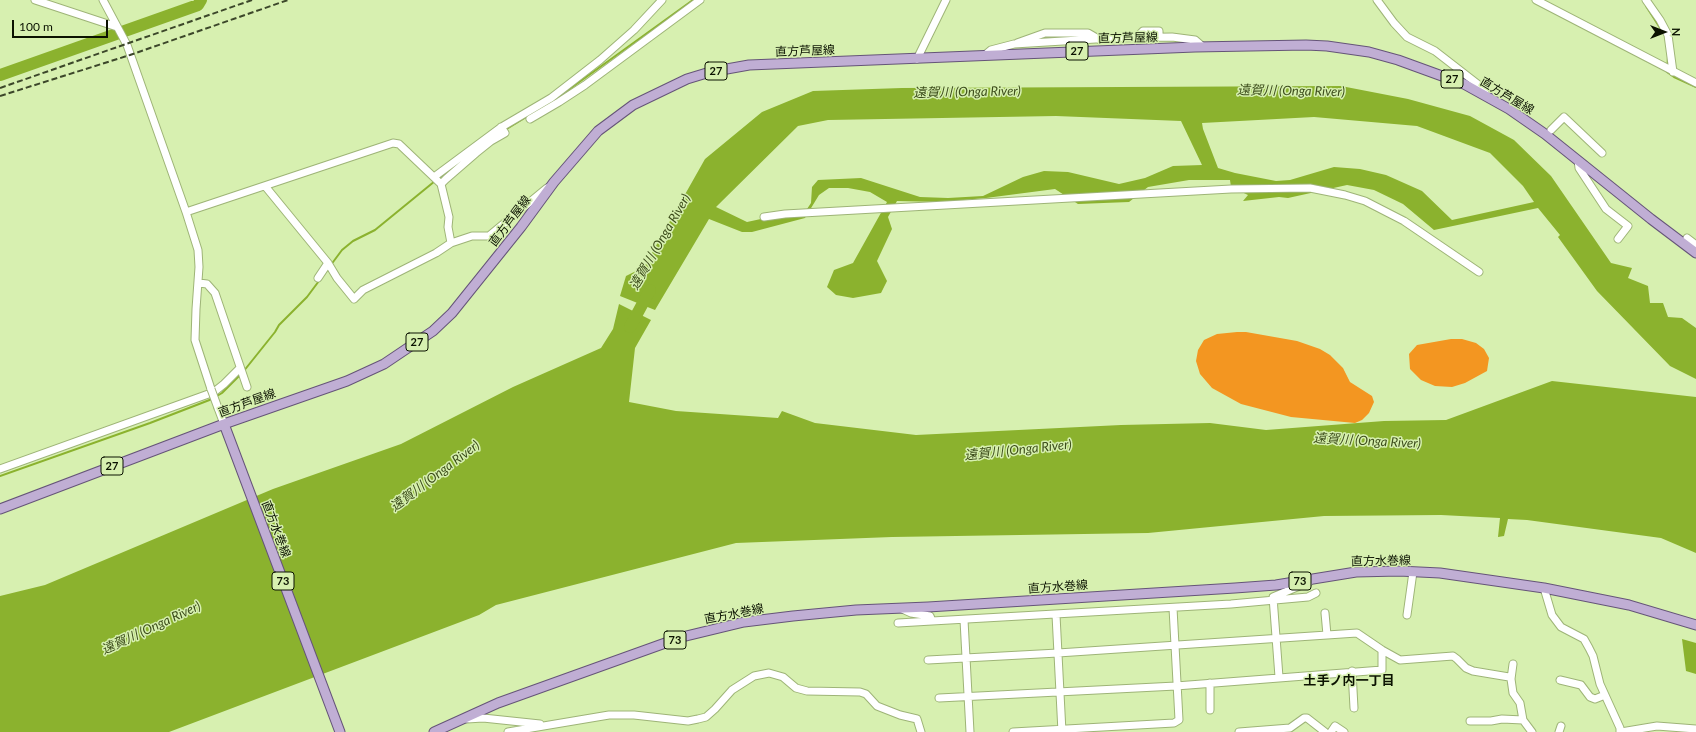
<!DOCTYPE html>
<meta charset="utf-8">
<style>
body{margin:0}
#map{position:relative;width:1696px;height:732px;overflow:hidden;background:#d7f0b0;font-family:Lato,sans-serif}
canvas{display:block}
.north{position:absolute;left:1644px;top:12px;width:40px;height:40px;-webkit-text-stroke:3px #d7f0b0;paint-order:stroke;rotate:90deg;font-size:11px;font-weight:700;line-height:16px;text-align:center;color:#0b1200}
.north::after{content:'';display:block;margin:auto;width:14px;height:18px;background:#0b1200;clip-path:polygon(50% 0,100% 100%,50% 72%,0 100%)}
.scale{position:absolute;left:12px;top:20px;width:96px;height:18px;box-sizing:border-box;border:2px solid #0b1200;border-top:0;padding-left:5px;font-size:12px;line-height:14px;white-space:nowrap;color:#0b1200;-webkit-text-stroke:3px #d7f0b0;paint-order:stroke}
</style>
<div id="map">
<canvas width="1696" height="732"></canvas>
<div class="north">N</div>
<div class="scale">100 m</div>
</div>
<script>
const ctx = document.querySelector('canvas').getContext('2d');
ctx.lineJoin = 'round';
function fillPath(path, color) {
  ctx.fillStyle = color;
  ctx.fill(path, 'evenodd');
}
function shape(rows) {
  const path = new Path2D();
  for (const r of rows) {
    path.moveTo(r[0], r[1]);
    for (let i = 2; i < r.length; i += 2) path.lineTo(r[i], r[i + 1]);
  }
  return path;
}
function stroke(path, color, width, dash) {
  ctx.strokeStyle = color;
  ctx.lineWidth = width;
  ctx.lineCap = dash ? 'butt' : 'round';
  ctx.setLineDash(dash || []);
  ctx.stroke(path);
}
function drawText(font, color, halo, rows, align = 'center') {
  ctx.font = font + ' Lato,"Noto Sans JP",sans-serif';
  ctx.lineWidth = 3;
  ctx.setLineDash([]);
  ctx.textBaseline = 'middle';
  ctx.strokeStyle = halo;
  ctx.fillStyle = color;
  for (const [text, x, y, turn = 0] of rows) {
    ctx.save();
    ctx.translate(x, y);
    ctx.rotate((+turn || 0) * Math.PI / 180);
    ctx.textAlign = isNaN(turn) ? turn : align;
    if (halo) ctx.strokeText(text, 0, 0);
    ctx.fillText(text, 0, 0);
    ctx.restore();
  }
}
fillPath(shape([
 [1237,332,1246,332,1297,341,1320,349,1330,355,1343,368,1350,382,1372,396,1374,402,1369,413,1362,420,1355,423,1291,417,1241,404,1212,388,1200,374,1196,361,1198,350,1204,340,1217,334],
 [1451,339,1462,339,1476,343,1484,349,1489,358,1487,371,1465,383,1452,387,1435,386,1421,380,1410,369,1409,354,1417,345]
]), '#f39621');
fillPath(shape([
 [1341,86,1408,99,1470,116,1514,140,1551,176,1611,263,1632,268,1628,278,1648,286,1650,303,1663,303,1668,317,1682,318,1696,328,1696,379,1670,366,1597,291,1558,237,1560,235,1538,208,1434,230,1403,204,1374,190,1347,185,1288,198,1279,197,1243,201,1248,195,1231,187,1230,180,1189,180,1148,187,1129,202,1078,204,1055,189,986,198,942,202,897,201,888,217,892,229,877,261,887,281,881,293,853,298,836,295,827,287,834,270,853,263,887,202,870,192,848,188,829,188,819,195,805,218,752,232,742,232,709,219,655,310,620,296,626,276,644,267,705,159,762,112,813,91,902,88],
 [1056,116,1181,121,1202,165,1173,166,1145,178,1119,184,1068,172,1044,171,1023,177,983,196,948,198,920,197,861,178,818,180,812,187,811,203,807,209,747,222,716,207,798,126,828,120],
 [1314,117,1417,126,1490,153,1523,186,1534,202,1452,220,1422,191,1386,175,1360,169,1334,167,1290,180,1276,181,1235,173,1218,168,1203,129,1202,123],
 [619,304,651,320,635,348,629,402,676,411,778,418,782,411,815,423,916,435,1121,425,1210,423,1266,430,1384,421,1446,420,1552,381,1696,397,1696,553,1661,538,1527,520,1508,519,1504,536,1498,537,1500,518,1441,515,1324,516,1148,533,892,537,736,543,496,605,479,615,169,732,0,732,0,596,45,585,273,489,401,444,513,387,601,348,613,329],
 [1682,639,1696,643,1696,674,1686,671]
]), '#8bb22e');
stroke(shape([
 [1646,6,1662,31],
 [1668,57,1667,72,1674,77,1696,87],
 [564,93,693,0],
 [505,130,549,103],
 [439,178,451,169],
 [243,372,275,332,279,325,307,297,342,250,353,241,375,230,435,181],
 [0,476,150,423,212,399,222,393,240,375]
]), '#8bb22e', 2);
stroke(shape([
 [0,75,198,5,201,0],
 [630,327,650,290]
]), '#8bb22e', 12);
const minor = shape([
 [35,0,117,27],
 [103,0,127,45,186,212,198,250,199,267,196,309,195,340,211,389],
 [1377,0,1394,23,1407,37,1435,51,1484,89,1486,96],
 [1536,0,1696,83],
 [1646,0,1660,20,1668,35,1673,72],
 [1136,38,1143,31,1159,31,1159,37],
 [1017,43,1045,33,1088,33,1100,40],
 [985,55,991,50,1014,44,1112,38,1172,37,1195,40,1203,47],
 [917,59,946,0],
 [530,119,559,102,585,85,700,0],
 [1551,130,1564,117,1602,153],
 [1578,160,1579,168,1606,209,1628,226,1618,239],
 [434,177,500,128,551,98,600,60,634,30,662,0],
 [441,184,446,179,476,153,491,141,505,133,501,127],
 [265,186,328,263,337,278,354,299,363,290,436,253,451,243,472,236,489,236,547,188],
 [186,212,393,143,399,144,441,184,449,217,448,227,451,243],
 [764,217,785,214,1231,189,1310,188,1345,195,1365,201,1404,221,1479,272],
 [1687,238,1696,245],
 [318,278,328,263],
 [199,283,207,284,215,293,247,387],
 [218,408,224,424],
 [0,469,214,392,224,384,240,368],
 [1544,588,1552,615,1561,627,1584,639,1589,648,1593,656,1600,684,1620,728,1620,732],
 [900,608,911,613,930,616,932,621,1231,604,1308,597,1316,593],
 [1325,613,1327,635],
 [1056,615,1062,732],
 [1407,615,1413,572],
 [964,620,970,732],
 [898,623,932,621],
 [928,660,1058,653,1357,633,1382,650,1400,660,1453,656,1457,659,1466,668,1473,671,1509,677,1511,679,1513,693,1520,703,1523,720,1532,732],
 [1352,671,1354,708],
 [1279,677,1273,597,1309,582],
 [1511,679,1513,664],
 [1560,680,1581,685,1590,697,1595,699,1605,695],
 [1210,683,1210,710],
 [939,698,1176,686,1382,670,1382,650],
 [467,719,483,718,540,724],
 [1470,721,1491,721,1502,719,1523,720],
 [508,732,609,715,634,715,688,721,698,719,706,717,715,709,732,690,754,676,769,673,783,677,796,688,807,691,860,692,866,694,877,706,900,715,917,719,921,732],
 [1013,732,1174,723,1179,720,1173,608],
 [1239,732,1290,728,1304,718,1307,718,1325,732],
 [1331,732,1335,726,1344,732],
 [1559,732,1561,726],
 [1621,732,1657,726,1696,729]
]);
const major = shape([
 [224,424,340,732],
 [0,509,224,424,347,381,384,364,433,331,452,313,521,227,554,182,598,131,633,105,687,79,710,72,749,65,1195,47,1306,45,1327,46,1369,52,1398,60,1464,84,1509,109,1545,134,1651,219,1696,253],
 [434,732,498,703,682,637,744,622,793,616,856,610,928,607,1235,588,1276,585,1356,572,1399,571,1440,573,1544,588,1629,605,1696,625]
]);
stroke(minor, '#9eb477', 9);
stroke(major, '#655478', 11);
stroke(minor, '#fff', 7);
stroke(major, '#c0aed4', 9);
stroke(shape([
 [0,88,252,0],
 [0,96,130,55,288,0]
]), '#3c472a', 2, [6, 3]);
const minorBridge = shape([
 [211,389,218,408]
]);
stroke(minorBridge, '#9eb477', 9, []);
stroke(minorBridge, '#fff', 7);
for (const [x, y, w] of [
 [1077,51,22],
 [716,71,22],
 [1452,79,22],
 [417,342,22],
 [112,466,22],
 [283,581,22],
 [1300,581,22],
 [675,640,22]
]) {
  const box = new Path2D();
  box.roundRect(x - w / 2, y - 9, w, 18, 3);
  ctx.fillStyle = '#d7f0b0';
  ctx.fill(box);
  stroke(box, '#0b1200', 1);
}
drawText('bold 11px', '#0b1200', null, [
 ["27",1077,51],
 ["27",716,71],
 ["27",1452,79],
 ["27",417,342],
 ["27",112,466],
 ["73",283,581],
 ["73",1300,581],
 ["73",675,640]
]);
drawText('12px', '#0b1200', '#d7f0b0', [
 ["直方芦屋線",1128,38,-1],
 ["直方芦屋線",805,51,-2],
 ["直方芦屋線",1507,96,31],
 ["直方芦屋線",510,221,-53],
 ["直方芦屋線",247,403,-20],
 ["直方水巻線",276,529,69],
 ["直方水巻線",1381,561,-1],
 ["直方水巻線",1058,587,-4],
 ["直方水巻線",734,614,-11]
]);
drawText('italic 13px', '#3c4c1a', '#d7f0b0', [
 ["遠賀川 (Onga River)",1291,91,1],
 ["遠賀川 (Onga River)",967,92,-1],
 ["遠賀川 (Onga River)",660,242,-60],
 ["遠賀川 (Onga River)",1367,441,3],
 ["遠賀川 (Onga River)",1018,450,-6],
 ["遠賀川 (Onga River)",435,476,-37],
 ["遠賀川 (Onga River)",151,628,-25]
]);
drawText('bold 13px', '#0b1200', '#d7f0b0', [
 ["土手ノ内一丁目",1349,681]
]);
</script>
